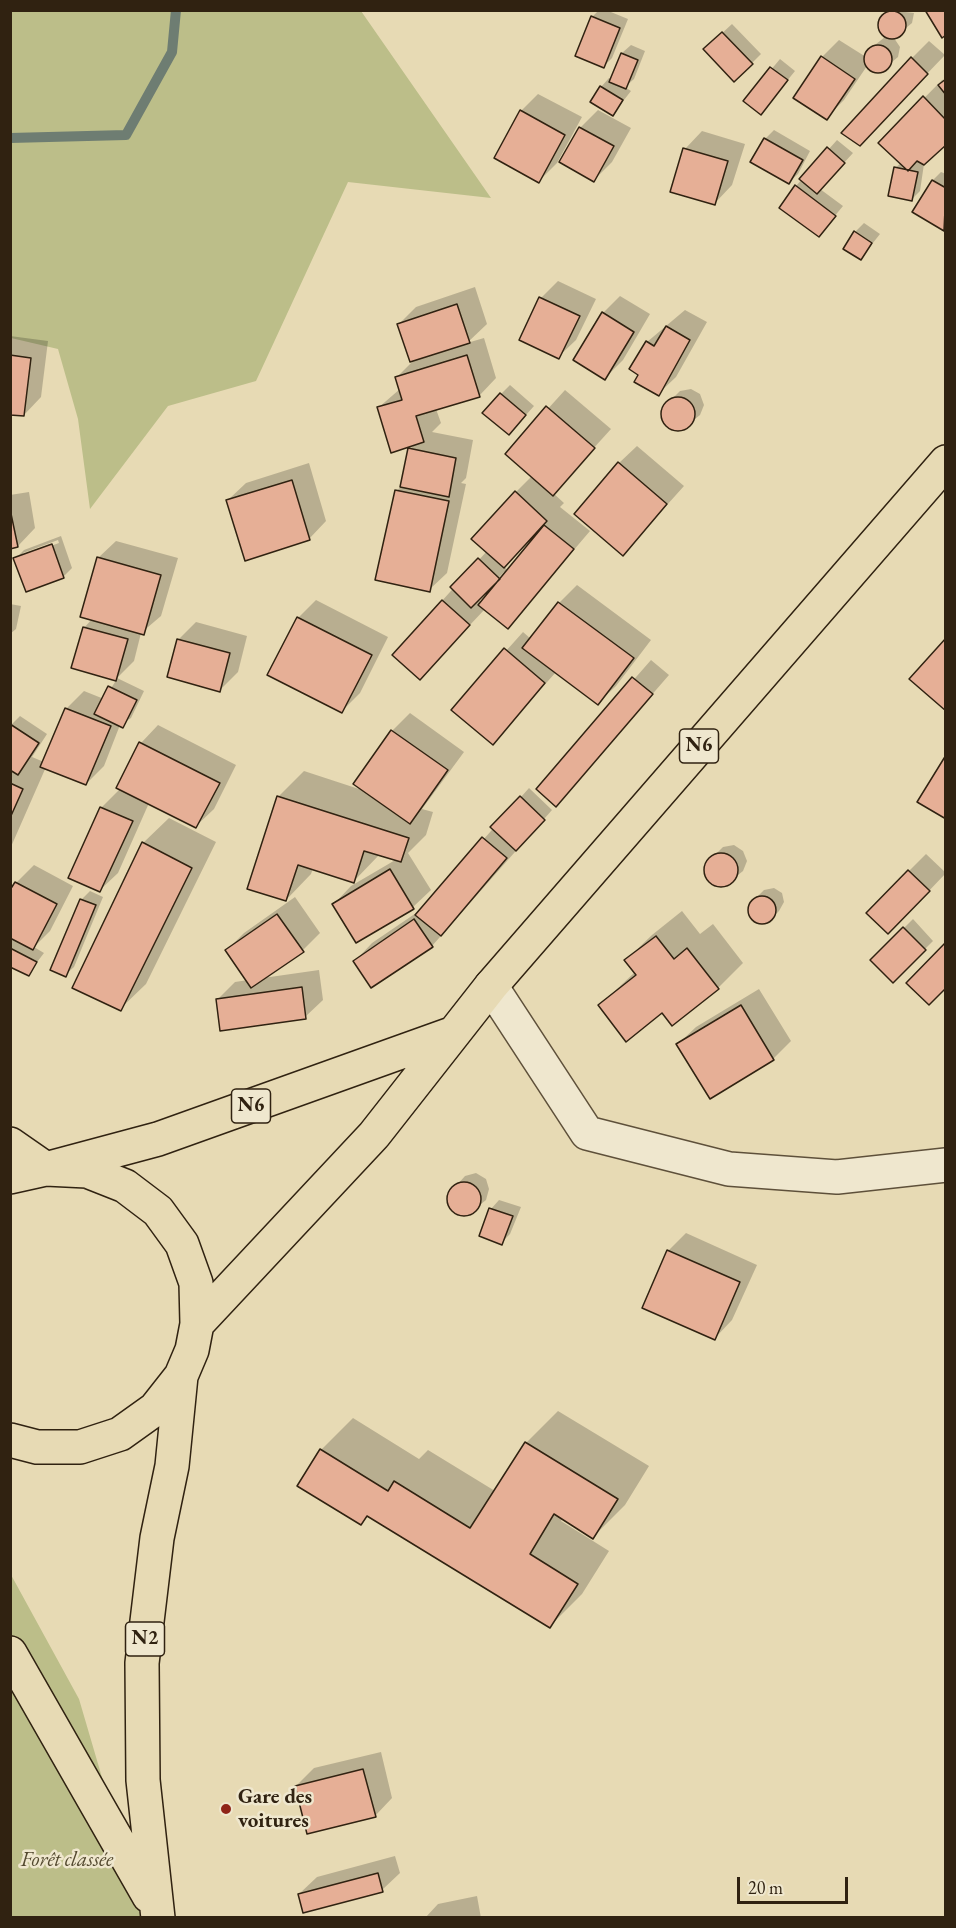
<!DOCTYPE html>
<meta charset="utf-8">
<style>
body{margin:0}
#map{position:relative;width:956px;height:1928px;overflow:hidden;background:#e7dab4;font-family:"EB Garamond",serif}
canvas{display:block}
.frame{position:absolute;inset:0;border:12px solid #302211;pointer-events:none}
.scale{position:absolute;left:737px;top:1877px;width:111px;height:27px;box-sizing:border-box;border:3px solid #302211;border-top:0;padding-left:8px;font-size:18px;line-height:21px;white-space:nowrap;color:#302211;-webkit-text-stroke:4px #efe7ce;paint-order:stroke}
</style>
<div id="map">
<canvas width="956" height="1928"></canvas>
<div class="frame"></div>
<div class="scale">20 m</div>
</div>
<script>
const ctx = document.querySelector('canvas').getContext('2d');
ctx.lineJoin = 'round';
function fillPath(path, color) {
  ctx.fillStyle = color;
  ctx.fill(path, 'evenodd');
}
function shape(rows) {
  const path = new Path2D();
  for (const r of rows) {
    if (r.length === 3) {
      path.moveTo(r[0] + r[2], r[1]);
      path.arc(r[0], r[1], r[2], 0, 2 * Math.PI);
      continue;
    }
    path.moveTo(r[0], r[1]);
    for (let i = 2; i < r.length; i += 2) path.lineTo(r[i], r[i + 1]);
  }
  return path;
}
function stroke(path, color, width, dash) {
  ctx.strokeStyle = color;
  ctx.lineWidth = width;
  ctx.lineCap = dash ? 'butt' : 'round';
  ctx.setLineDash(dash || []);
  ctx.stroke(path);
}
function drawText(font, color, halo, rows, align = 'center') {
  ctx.font = font + ' "EB Garamond",serif';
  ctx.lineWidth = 5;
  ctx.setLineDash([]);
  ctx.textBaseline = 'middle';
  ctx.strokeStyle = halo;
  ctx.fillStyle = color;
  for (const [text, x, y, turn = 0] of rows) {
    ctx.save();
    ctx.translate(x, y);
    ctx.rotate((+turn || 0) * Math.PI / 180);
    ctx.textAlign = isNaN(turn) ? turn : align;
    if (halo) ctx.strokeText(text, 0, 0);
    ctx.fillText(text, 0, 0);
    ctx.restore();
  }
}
fillPath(shape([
 [11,10,361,11,491,198,348,182,256,381,168,406,90,509,78,419,58,349,11,338],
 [10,1573,79,1699,130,1873,163,1917,11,1917]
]), '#bcbe89');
fillPath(shape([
 [599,10,606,10,628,19,612,58,604,66,592,17],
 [888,10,914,13,912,23,894,38,900,47,898,57,880,72,870,70,867,66,844,100,826,118,822,57,839,40,866,57,866,52,885,37,879,28,880,18],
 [732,24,761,54,735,80,705,49],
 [929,41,945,55,877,126,912,58],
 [631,45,645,51,634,79,625,87,631,91,613,114,601,87,609,78,612,79,622,53],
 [780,59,795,71,761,113,745,101],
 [946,79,946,143,924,164,920,191,911,200,895,168,901,163,880,143,942,80],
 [538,94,582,117,557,163,539,181,521,111],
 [598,110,631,128,612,162,594,180,580,128],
 [774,130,810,151,798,174,789,182,765,139],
 [702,131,745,144,732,185,715,203,685,149],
 [837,140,853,153,820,189,843,206,819,235,796,186],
 [941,172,946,174,943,229,933,180],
 [864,223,880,234,861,258,855,232],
 [558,281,596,299,576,340,558,357,541,298],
 [475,287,487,324,467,343,484,338,496,378,479,396,436,409,441,423,432,432,473,440,466,478,461,483,466,484,447,573,429,590,396,491,402,486,410,449,415,444,378,408,400,389,397,377,412,362,399,324,416,307],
 [620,296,650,314,623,360,605,378,603,313],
 [685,310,707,322,676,377,658,394,640,374,647,342],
 [10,336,48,341,41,397,24,415,10,413],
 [510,385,534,406,517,425,501,394],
 [691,389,700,394,704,405,700,415,681,430,670,428,663,419,663,408,680,391],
 [565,390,611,429,553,493,564,503,560,507,590,531,508,627,485,609,437,660,394,654,487,551,516,492,532,476,507,454],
 [536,533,538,534,508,571,504,566],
 [504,572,506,574,482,603,478,599],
 [637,446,684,486,623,554,619,463],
 [309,463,326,521,309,539,228,500,246,483],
 [29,492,35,528,18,546,10,547,10,495],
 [61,536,72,568,63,577,15,559,24,550],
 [58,540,59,543,23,556,23,553],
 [116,541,178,558,161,616,141,633,134,661,117,678,144,691,131,718,120,725,104,766,86,784,46,767,10,849,10,726,20,716,47,734,32,757,44,762,66,709,84,691,104,699,117,679,73,667,84,628,92,619,98,558],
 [577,585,651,640,616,686,598,703,556,672,493,743,454,709,523,632,531,639,559,603],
 [316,600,388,637,360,693,342,711,298,618],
 [10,604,21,606,16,629,10,634],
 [196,622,247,636,238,672,220,690,178,640],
 [651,660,669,675,556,805,538,789],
 [410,713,464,752,422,809,433,812,426,835,408,853,431,890,413,907,356,941,334,904,351,886,397,859,380,854,354,881,313,868,311,874,286,900,278,797,304,771,362,790,392,731],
 [158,725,236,765,214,809,196,826,149,803,118,873,100,890,101,808,120,789,141,743],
 [529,788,552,810,432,946,355,961,372,943,422,909],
 [169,818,216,842,146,984,120,1009,143,843],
 [734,845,743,851,747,861,743,871,724,886,713,884,706,876,706,864,723,847],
 [926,854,946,873,906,915,909,871],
 [34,865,73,886,50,931,34,947,44,953,28,974,10,965,10,893,16,883],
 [774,888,782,893,784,902,779,911,770,920,760,922,752,917,750,908,755,899,764,890],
 [90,891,103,897,74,967,65,975,81,900],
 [295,897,320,933,303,950,263,978,319,970,323,1000,305,1017,217,1000,235,982,248,980,227,950,244,933],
 [682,911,700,934,713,924,743,963,718,988,600,1005,635,972,626,960,652,935],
 [913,919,933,941,893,981,872,960],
 [759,989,791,1041,773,1059,710,1097,678,1044,696,1027],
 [476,1173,486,1179,489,1189,486,1200,467,1215,455,1213,449,1204,449,1194,465,1176],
 [499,1200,521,1207,510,1234,501,1243,491,1209],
 [686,1233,757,1265,732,1320,715,1338,668,1251],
 [558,1411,649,1466,625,1505,593,1537,563,1518,561,1521,609,1551,582,1594,550,1626,369,1515,361,1523,321,1450,353,1418,419,1459,428,1450,495,1491,526,1443],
 [381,1752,392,1798,375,1816,296,1786,314,1768],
 [395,1856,400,1873,382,1890,299,1894,317,1877],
 [477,1896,481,1918,425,1918,438,1904]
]), '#0003');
stroke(shape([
 [10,138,126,135,172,52,176,10]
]), '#6e7d72', 10);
const building = shape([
 [925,10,946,10,946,35,942,38,925,10],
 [892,25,14],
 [591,16,620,28,604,68,575,56,591,16],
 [722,32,753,64,734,82,703,49,722,32],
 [878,59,14],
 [621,53,638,60,626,89,609,82,621,53],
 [821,56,855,79,827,120,793,98,821,56],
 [911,57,928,74,860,146,841,133,911,57],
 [770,67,788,80,761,115,743,101,770,67],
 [946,79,946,95,938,85,946,79],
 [600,86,623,100,613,116,590,102,600,86],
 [923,96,946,120,946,145,924,165,917,161,908,171,878,143,923,96],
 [520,110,565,135,539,183,494,158,520,110],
 [579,127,614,146,594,182,559,162,579,127],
 [764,138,803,160,789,184,750,162,764,138],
 [827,147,845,163,817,194,799,179,827,147],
 [683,148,728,161,715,205,670,192,683,148],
 [894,167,918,172,912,201,888,196,894,167],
 [932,180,946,188,944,231,912,212,932,180],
 [795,185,836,216,819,237,779,208,795,185],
 [854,231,872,243,861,260,843,249,854,231],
 [539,297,580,316,559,359,519,340,539,297],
 [457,304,470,343,410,362,397,324,457,304],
 [602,312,634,332,605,380,573,360,602,312],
 [666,326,690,340,659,396,634,382,638,375,629,369,646,341,654,346,666,326],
 [10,355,31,358,24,416,10,415,10,355],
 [467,355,480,397,416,416,424,442,391,453,377,407,402,400,395,377,467,355],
 [500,393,526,415,509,435,482,413,500,393],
 [678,414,17],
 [546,406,595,448,553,496,505,454,546,406],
 [408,448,456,458,449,497,400,487,408,448],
 [618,462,667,504,623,556,574,514,618,462],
 [292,480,310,540,245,561,226,500,292,480],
 [395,490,449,501,430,592,375,580,395,490],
 [515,491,547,521,504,568,471,539,515,491],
 [10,509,18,547,10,549,10,509],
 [544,525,574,549,508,629,478,605,544,525],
 [52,544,64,578,26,592,13,558,52,544],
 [97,557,161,575,144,635,80,617,97,557],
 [478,558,500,579,471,608,450,587,478,558],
 [442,600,470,625,420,680,392,655,442,600],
 [558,602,634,658,598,705,522,648,558,602],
 [297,617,372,655,342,713,267,675,297,617],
 [83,627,128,639,116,681,71,668,83,627],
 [946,638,946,711,909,679,946,638],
 [177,639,230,653,220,692,167,677,177,639],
 [504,648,545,683,493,745,451,710,504,648],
 [632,677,653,694,556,807,536,789,632,677],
 [108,686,137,700,123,728,94,714,108,686],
 [65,708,111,726,86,785,40,767,65,708],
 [10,724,39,743,18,775,10,770,10,724],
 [391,730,448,770,410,824,353,784,391,730],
 [139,742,220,783,196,828,116,788,139,742],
 [946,755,946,819,917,802,946,755],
 [10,783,23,789,10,818,10,783],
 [277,796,409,838,401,862,364,851,354,883,298,865,286,901,247,889,277,796],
 [520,796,545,820,516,851,490,827,520,796],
 [100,807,133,821,100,892,68,878,100,807],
 [482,837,507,858,441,936,415,915,482,837],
 [142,842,192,868,121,1011,72,988,142,842],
 [721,870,17],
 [390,869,414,909,356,943,332,904,390,869],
 [908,870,930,891,888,934,866,913,908,870],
 [15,882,57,904,33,950,10,938,10,890,15,882],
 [762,910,14],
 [80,899,96,905,66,977,50,970,80,899],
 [277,914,304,952,251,988,225,950,277,914],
 [414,919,433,947,371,988,353,961,414,919],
 [903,927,926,950,893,983,870,960,903,927],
 [656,936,674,959,687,948,719,989,672,1026,662,1013,626,1042,598,1005,636,975,624,960,656,936],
 [946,942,946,988,929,1005,906,983,946,942],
 [10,948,37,962,29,976,10,967,10,948],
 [302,987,306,1019,220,1031,216,999,302,987],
 [741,1005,774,1060,710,1099,676,1044,741,1005],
 [464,1199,17],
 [489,1208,513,1216,502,1245,479,1236,489,1208],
 [667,1250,740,1282,715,1340,642,1308,667,1250],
 [525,1442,618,1499,593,1539,554,1514,530,1554,578,1584,550,1628,367,1516,361,1525,297,1486,320,1449,388,1491,394,1481,470,1528,525,1442],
 [363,1769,376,1817,307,1834,295,1786,363,1769],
 [378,1873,383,1892,303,1913,298,1894,378,1873]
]);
fillPath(building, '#e6af96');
stroke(building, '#302211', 1.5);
const minor = shape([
 [491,986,587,1133,729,1169,837,1177,946,1165]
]);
const highway = shape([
 [10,1144,46,1169,158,1139,454,1033],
 [10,1177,46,1169,87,1171,125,1186,158,1211,182,1244,196,1283,197,1324,192,1350,181,1376,155,1409,120,1434,80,1447,37,1447,10,1440],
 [197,1324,374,1135,491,986,946,462],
 [10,1653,149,1896],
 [158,1918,143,1780,142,1663,157,1538,172,1466,181,1376]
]);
stroke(minor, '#5e503a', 36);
stroke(highway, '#302211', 36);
stroke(minor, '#efe7ce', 33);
stroke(highway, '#e7dab4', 33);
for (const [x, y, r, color] of [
 [226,1809,6,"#8f2418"]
]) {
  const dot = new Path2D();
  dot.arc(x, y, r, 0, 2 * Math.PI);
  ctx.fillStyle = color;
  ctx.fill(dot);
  stroke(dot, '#efe7ce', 2);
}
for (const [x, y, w] of [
 [699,746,39],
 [251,1106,39],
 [145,1639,39]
]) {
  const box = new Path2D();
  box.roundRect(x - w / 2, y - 17, w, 34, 4.5);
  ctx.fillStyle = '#efe7ce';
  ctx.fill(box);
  stroke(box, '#302211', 1.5);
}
drawText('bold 20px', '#302211', null, [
 ["N6",699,746],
 ["N6",251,1106],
 ["N2",145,1639]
]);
drawText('bold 21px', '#302211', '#efe7ce', [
 ["Gare des",238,1797],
 ["voitures",238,1821]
], 'left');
drawText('italic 21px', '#53492f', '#efe7ce', [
 ["Forêt classée",67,1860]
]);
</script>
